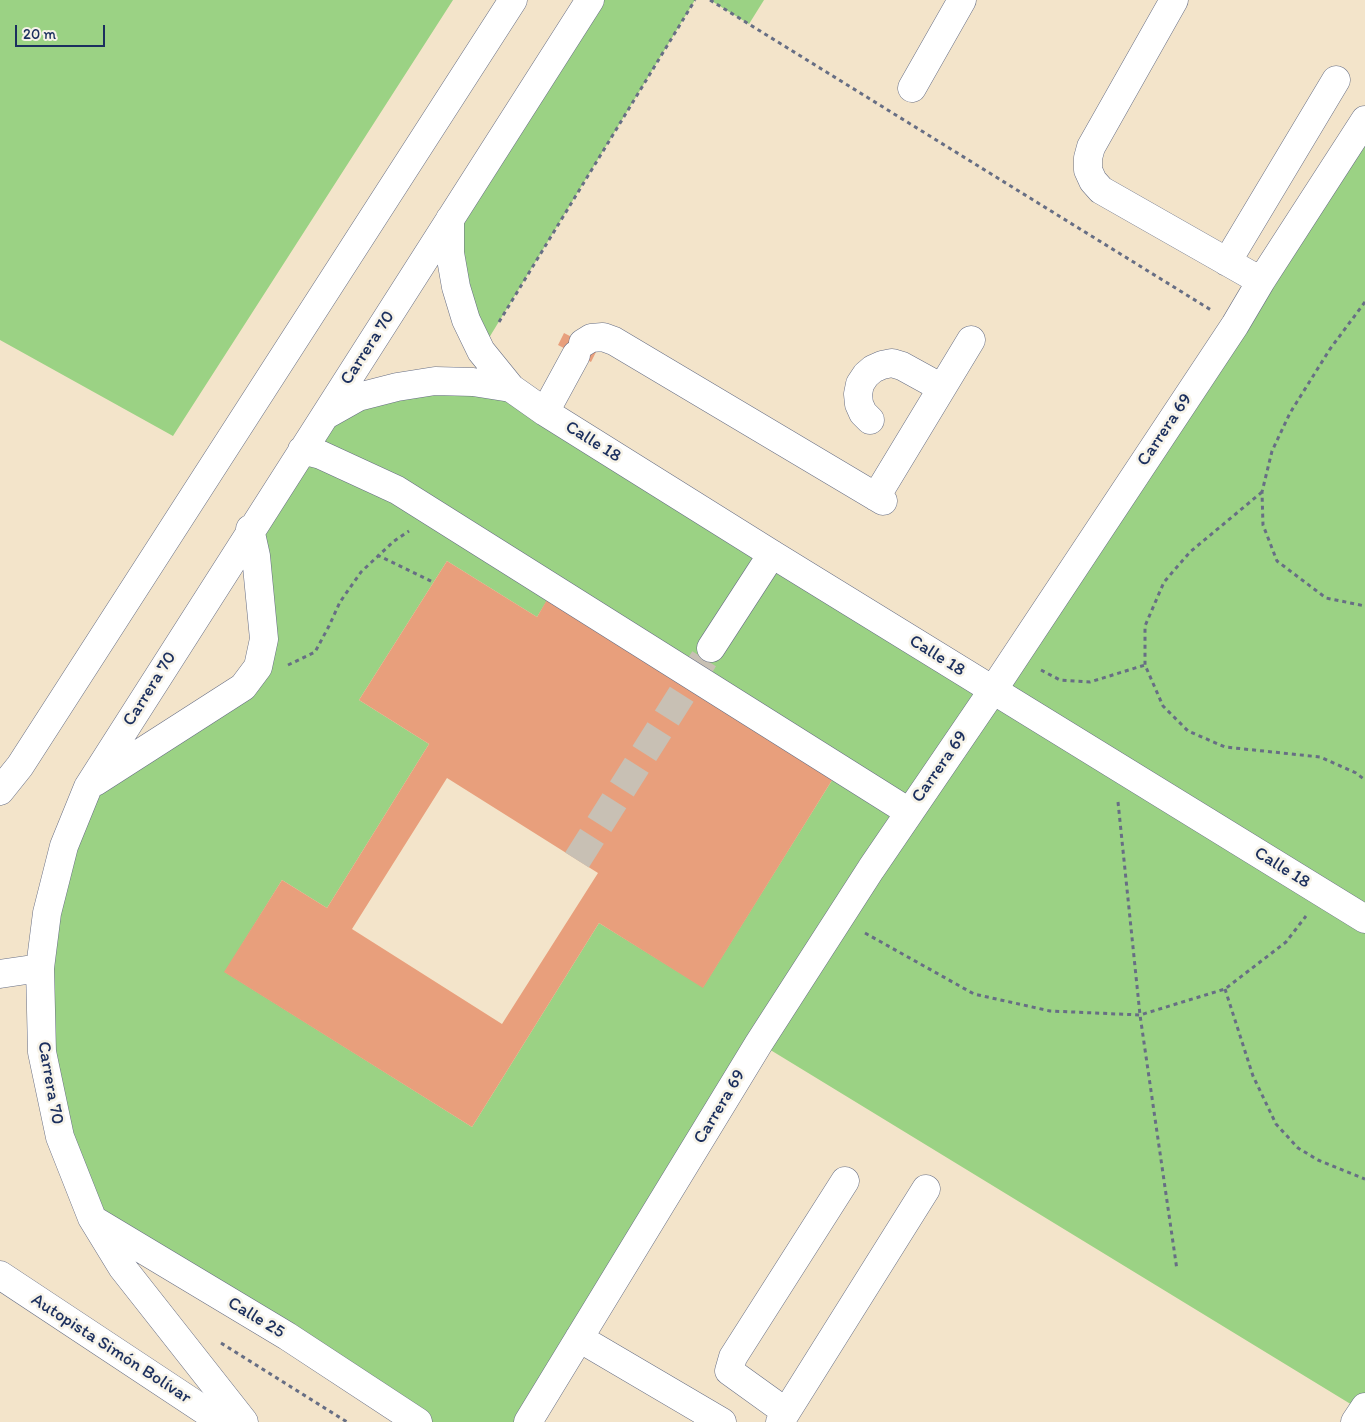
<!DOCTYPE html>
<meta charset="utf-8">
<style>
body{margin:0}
#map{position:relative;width:1365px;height:1422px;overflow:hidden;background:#f3e4ca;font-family:Itim,sans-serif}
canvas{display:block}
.scale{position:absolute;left:15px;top:25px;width:90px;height:22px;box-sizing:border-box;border:2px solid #1b2f5e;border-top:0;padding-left:6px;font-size:15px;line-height:18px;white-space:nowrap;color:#1b2f5e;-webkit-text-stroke:4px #f7f3e8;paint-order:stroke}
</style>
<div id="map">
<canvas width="1365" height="1422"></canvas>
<div class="scale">20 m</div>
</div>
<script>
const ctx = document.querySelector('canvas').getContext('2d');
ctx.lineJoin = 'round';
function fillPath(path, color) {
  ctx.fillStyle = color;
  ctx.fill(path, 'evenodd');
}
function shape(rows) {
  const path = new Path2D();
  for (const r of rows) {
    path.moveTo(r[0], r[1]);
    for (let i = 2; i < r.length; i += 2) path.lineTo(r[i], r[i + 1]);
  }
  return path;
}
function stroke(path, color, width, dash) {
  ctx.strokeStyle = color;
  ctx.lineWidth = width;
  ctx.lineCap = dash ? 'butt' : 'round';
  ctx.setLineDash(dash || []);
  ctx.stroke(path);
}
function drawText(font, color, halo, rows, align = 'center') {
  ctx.font = font + ' Itim,sans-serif';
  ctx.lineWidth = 5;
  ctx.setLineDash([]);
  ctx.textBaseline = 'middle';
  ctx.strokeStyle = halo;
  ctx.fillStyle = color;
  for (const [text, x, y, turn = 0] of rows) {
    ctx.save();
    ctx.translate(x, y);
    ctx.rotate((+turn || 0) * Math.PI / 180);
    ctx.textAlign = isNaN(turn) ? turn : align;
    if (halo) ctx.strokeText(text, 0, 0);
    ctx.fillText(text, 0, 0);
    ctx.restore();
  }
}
fillPath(shape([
 [0,0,453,0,173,436,0,340],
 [590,0,695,0,481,351,450,219],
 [710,0,764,0,749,24],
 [1365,120,1365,1407,1362,1411,759,1043,521,1422,418,1422,92,1218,60,1137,40,968,88,787,258,667,250,529,325,415,473,382,993,690],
 [447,561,537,617,548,599,834,777,703,987,599,923,472,1127,225,972,282,880,327,908,429,744,359,700]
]), '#9bd284');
fillPath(shape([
 [564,333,597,350,591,362,558,345],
 [447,561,537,617,548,598,834,777,703,988,599,923,472,1127,224,972,282,880,327,908,429,744,359,700],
 [447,778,598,873,502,1024,352,929]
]), '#e89f7c');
stroke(shape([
 [577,860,711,648]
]), '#c8c0b4', 28, [28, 14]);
const minor = shape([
 [1174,0,1091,147,1088,158,1088,170,1093,181,1101,190,1261,281],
 [912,88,962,0],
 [450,219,450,253,456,287,466,320,481,351,511,388,545,412,772,554,1365,919],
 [1227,262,1336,80],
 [583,343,591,338,603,337,614,341,883,501],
 [545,412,576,355],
 [326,415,358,397,397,387,435,381,473,382,511,388],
 [870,420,863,413,859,404,858,394,860,384,866,375,873,369,882,365,892,363,902,366,942,388],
 [302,450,321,455,397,490,909,812],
 [876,497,971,340],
 [711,648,772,554],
 [95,782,243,687,258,667,264,639,256,556,250,529],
 [0,791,20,766,513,0],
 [0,974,40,968],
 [97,1222,287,1336,418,1422],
 [579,1338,722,1422],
 [786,1412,729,1371,733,1357,845,1181],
 [244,1422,122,1267,92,1218,60,1137,42,1052,40,968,47,913,64,846,88,787,590,0],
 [528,1422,759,1043,871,869,993,690,1235,325,1261,281,1365,120],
 [780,1422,926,1189],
 [1355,1422,1365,1407]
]);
const highway = shape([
 [0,1275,222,1422]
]);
stroke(minor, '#676e84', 29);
stroke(highway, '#676e84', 29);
stroke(shape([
 [710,0,1211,310],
 [1365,302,1330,349,1290,413,1272,451,1262,492,1263,525,1277,561,1326,598,1365,606],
 [499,322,695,0],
 [1262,492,1190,552,1164,582,1145,626,1145,665,1163,706,1188,731,1225,747,1320,757,1356,773,1365,780],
 [377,555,433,582],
 [288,665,315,652,329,626,340,602,361,572,394,541,409,531],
 [1041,670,1060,680,1090,682,1145,665],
 [1118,802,1140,1015,1177,1270],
 [865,933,974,994,1050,1011,1140,1015,1225,989,1286,942,1306,916],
 [1225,989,1253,1076,1276,1124,1298,1148,1318,1160,1365,1179],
 [221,1343,347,1422]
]), '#676e84', 3, [4, 4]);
stroke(minor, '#fff', 28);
stroke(highway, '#fff', 28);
drawText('18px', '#1b2f5e', '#f7f3e8', [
 ["Carrera 70",368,348,-57],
 ["Carrera 69",1165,430,-56],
 ["Calle 18",593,442,32],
 ["Calle 18",937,656,32],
 ["Carrera 70",150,689,-58],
 ["Carrera 69",940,767,-55],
 ["Calle 18",1282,868,32],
 ["Carrera 70",50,1083,80],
 ["Carrera 69",720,1107,-59],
 ["Calle 25",256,1318,31],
 ["Autopista Simón Bolívar",111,1349,33]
]);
</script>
